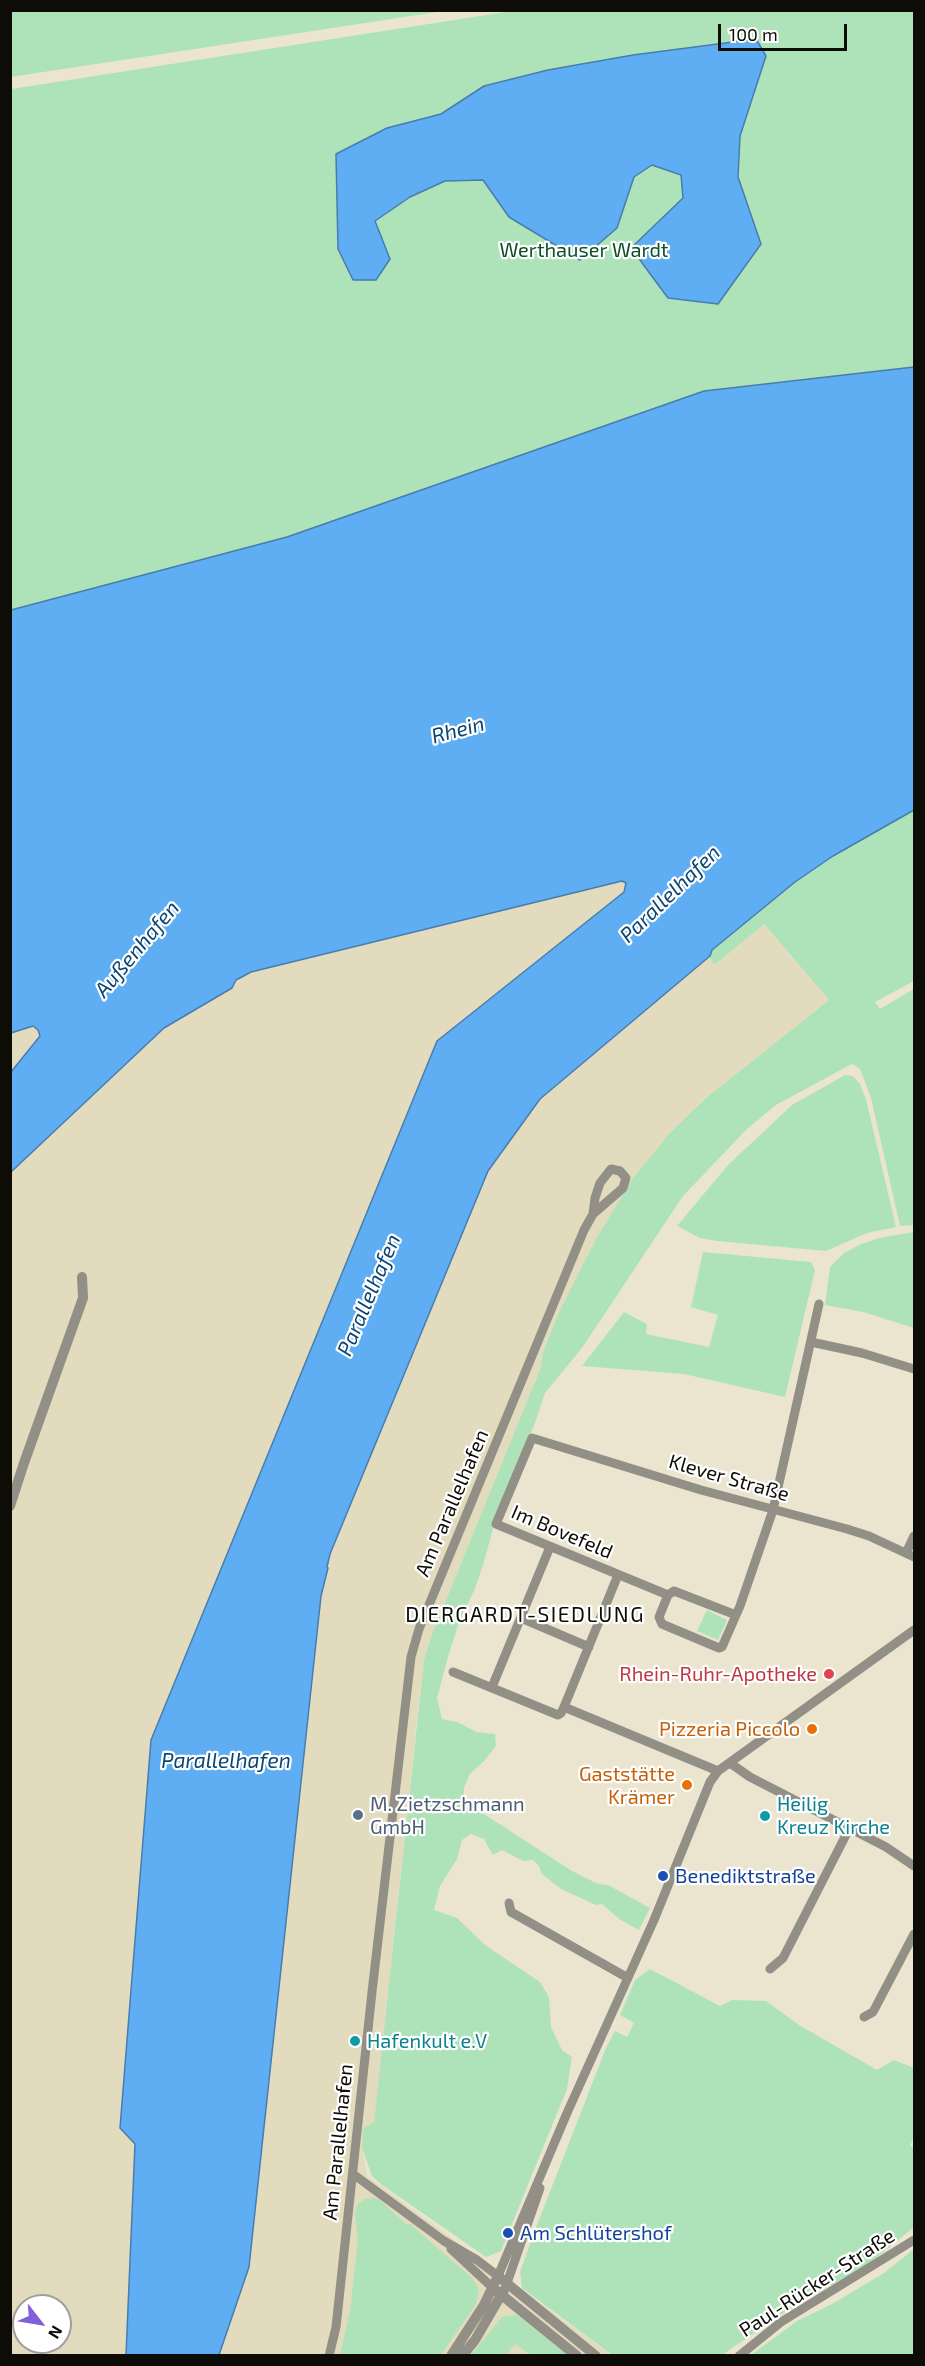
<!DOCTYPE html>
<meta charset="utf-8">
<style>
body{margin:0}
#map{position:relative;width:925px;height:2366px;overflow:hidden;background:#ebe5d0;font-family:"Exo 2",sans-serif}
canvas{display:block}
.frame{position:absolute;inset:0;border:12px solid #0e0c06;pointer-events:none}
.north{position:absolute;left:12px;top:2294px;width:60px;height:60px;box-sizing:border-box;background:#fff;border:2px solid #9f9e9b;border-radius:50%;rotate:121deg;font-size:16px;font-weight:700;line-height:24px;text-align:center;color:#0e0c06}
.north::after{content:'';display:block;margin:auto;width:21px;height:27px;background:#825fd9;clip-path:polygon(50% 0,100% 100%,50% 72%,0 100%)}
.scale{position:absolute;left:718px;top:24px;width:129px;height:27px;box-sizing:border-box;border:3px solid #0e0c06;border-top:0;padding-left:8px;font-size:18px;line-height:21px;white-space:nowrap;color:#0e0c06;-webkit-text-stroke:4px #fff;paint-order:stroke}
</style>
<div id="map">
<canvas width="925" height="2366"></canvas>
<div class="frame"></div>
<div class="north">N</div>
<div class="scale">100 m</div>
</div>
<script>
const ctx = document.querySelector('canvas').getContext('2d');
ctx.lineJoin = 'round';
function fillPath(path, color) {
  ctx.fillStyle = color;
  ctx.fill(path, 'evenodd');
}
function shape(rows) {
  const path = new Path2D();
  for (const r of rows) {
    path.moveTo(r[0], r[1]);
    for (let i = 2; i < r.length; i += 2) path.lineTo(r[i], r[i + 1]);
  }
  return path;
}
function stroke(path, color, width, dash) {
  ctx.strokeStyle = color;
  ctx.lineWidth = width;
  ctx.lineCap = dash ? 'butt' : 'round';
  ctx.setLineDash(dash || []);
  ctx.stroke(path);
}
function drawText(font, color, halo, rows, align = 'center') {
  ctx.font = font + ' "Exo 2",sans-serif';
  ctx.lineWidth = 4.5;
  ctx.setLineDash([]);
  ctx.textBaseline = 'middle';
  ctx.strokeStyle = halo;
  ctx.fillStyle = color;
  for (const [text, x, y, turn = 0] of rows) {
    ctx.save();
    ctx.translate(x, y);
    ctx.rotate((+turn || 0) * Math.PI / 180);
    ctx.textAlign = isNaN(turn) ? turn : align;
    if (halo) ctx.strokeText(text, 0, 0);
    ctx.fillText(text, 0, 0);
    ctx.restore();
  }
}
fillPath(shape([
 [622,881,626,883,624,891,437,1041,151,1740,120,2128,135,2144,126,2355,11,2356,11,1172,164,1028,232,988,236,980,251,972],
 [24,2306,60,2306,60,2342,24,2342],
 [763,924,829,1000,706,1098,668,1135,633,1178,597,1237,560,1310,543,1352,541,1367,431,1637,424,1660,419,1700,374,2123,363,2128,362,2148,367,2176,611,2355,219,2356,249,2267,321,1596,328,1569,326,1568,330,1554,488,1171,540,1099,710,956,717,963],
 [30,1026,35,1027,40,1036,11,1071,11,1033]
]), '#e3dbbe');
fillPath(shape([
 [11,10,444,10,444,11,11,77],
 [512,11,914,11,914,388,11,626,11,89],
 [914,810,914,981,875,1002,880,1009,914,989,914,1225,900,1226,871,1098,860,1069,852,1064,776,1105,747,1129,683,1196,582,1348,545,1393,535,1423,492,1523,493,1529,483,1565,474,1591,460,1619,448,1657,437,1698,442,1719,457,1722,477,1732,495,1734,496,1746,484,1761,470,1774,464,1788,464,1804,487,1816,572,1871,598,1884,608,1885,650,1908,639,1930,619,1919,602,1904,596,1905,561,1889,542,1874,539,1866,533,1860,523,1861,502,1850,493,1855,484,1839,471,1834,462,1840,457,1859,440,1886,434,1910,457,1918,485,1945,540,1982,549,1997,551,2027,562,2050,572,2057,567,2089,501,2251,486,2257,382,2185,372,2176,362,2148,363,2128,374,2122,424,1660,431,1637,541,1367,543,1352,560,1310,597,1237,633,1178,668,1135,706,1098,829,1000,764,924,717,963,713,964,710,956,712,950,795,882,833,856],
 [845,1075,853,1076,860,1084,866,1099,896,1227,867,1233,826,1251,717,1241,700,1238,677,1226,728,1165,792,1105],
 [914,1232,914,1328,863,1312,825,1305,830,1267,844,1253,861,1244,879,1238],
 [703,1252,811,1262,815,1270,785,1397,684,1374,582,1366,624,1312,647,1324,646,1334,709,1347,718,1315,691,1307],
 [707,1610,727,1620,718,1640,697,1631],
 [650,1969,720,2006,732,2000,766,2001,799,2025,877,2070,894,2060,914,2068,914,2137,910,2145,914,2149,914,2227,869,2264,792,2307,722,2355,612,2355,522,2288,520,2272,535,2230,606,2048,615,2031,627,2037,634,2023,620,2015,635,1980],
 [374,2198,380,2200,407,2225,410,2224,434,2245,472,2278,479,2289,476,2304,441,2355,340,2355,350,2311,358,2240,355,2212,358,2204,365,2199],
 [914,2249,914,2355,751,2355,797,2321,832,2304,884,2273],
 [517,2315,568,2355,531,2355,515,2344,506,2355,470,2356,502,2317]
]), '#aee3b9');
const water = shape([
 [756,39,766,56,740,136,738,177,761,244,718,304,668,298,631,248,683,198,681,175,652,165,634,177,617,228,580,260,509,217,483,180,445,181,410,197,375,221,390,259,376,280,353,280,338,249,336,154,387,128,441,114,484,86,548,70,633,55,756,39],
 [914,367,914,810,833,856,795,882,712,950,710,956,540,1099,488,1171,330,1554,327,1567,328,1568,321,1596,249,2267,219,2355,126,2355,135,2144,120,2128,151,1740,437,1041,624,892,626,883,622,881,251,972,236,980,232,988,164,1028,11,1172,11,1072,40,1036,38,1030,33,1026,11,1033,11,610,287,537,704,391,914,367]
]);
fillPath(water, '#5faef4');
stroke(water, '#477dad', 1.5);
stroke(shape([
 [811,1342,862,1353,914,1369],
 [906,1553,914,1536],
 [668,1595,659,1617,662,1624,719,1648,722,1647,740,1606,773,1510,819,1304],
 [736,1615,674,1591,668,1595,496,1524,532,1438,701,1490,847,1529,869,1536,914,1557],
 [521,1618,589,1647],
 [453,1672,558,1715,561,1713,564,1707,718,1771],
 [492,1687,550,1547],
 [564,1707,618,1575],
 [730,1763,750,1777,886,1847,914,1866],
 [509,1903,511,1912,628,1978],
 [770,1969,783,1958,849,1829],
 [864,2017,873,2012,914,1934],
 [353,2174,444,2241,477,2260,498,2276,567,2113,654,1920,710,1782,718,1771,914,1630],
 [451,2249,493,2288],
 [507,2283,540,2188],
 [329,2356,336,2327,372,1992,411,1657,419,1629,584,1230,593,1214,595,1198,600,1183,611,1169,620,1171,626,1178,623,1188,593,1214],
 [739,2356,781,2322,914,2240]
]), '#928f86', 9);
stroke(shape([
 [10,1506,24,1463,83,1298,82,1277],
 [493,2288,577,2356],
 [451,2356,484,2305,498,2276,596,2356],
 [462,2356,475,2340,504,2290]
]), '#928f86', 10);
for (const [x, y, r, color] of [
 [829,1674,6,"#e0444e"],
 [812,1729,6,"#e8710a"],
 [687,1785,6,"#e8710a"],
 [358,1815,6,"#5c6f8a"],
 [765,1816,6,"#0f9aa8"],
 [663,1876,6,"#1a4fb4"],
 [355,2041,6,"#0f9aa8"],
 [508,2233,6,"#1a4fb4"]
]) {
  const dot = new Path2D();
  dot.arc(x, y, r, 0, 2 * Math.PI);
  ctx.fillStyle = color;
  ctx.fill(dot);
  stroke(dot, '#fff', 2);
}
drawText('20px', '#0d5026', '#fff', [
 ["Werthauser Wardt",584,250]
]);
drawText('20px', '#0e0c06', '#fff', [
 ["Klever Straße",729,1478,16],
 ["Am Parallelhafen",452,1503,-67],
 ["Im Bovefeld",562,1532,23],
 ["Am Parallelhafen",338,2142,-84],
 ["Paul-Rücker-Straße",817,2283,-33]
]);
drawText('20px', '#be3a42', '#fff', [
 ["Rhein-Ruhr-Apotheke",817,1674]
], 'right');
drawText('20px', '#c56008', '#fff', [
 ["Pizzeria Piccolo",800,1729],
 ["Gaststätte",675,1774],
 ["Krämer",675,1797]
], 'right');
drawText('20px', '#4e5e75', '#fff', [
 ["M. Zietzschmann",370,1804],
 ["GmbH",370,1827]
], 'left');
drawText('20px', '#0d838f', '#fff', [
 ["Heilig",777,1804],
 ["Kreuz Kirche",777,1827],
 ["Hafenkult e.V",367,2041]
], 'left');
drawText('20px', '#164399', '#fff', [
 ["Benediktstraße",675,1876],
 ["Am Schlütershof",520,2233]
], 'left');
drawText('italic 21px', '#094672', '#fff', [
 ["Rhein",458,730,-15],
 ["Parallelhafen",670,894,-44],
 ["Außenhafen",137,949,-50],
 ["Parallelhafen",369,1295,-67],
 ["Parallelhafen",226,1761]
]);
ctx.letterSpacing = '1.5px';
drawText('21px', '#0e0c06', '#fff', [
 ["DIERGARDT-SIEDLUNG",525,1615]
]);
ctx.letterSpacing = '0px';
</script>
